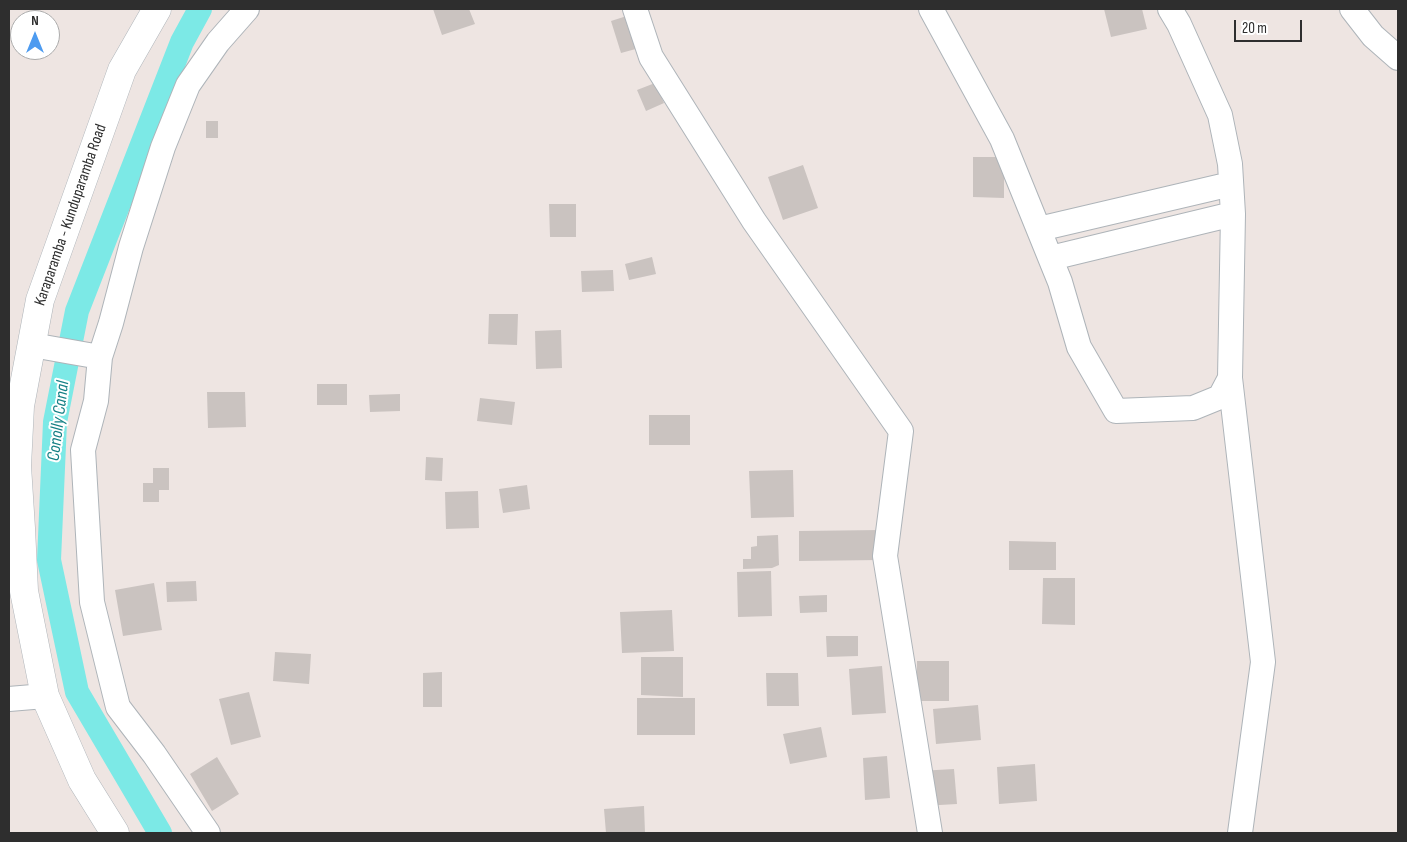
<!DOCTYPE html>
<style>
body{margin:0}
#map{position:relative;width:1407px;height:842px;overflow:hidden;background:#eee5e2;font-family:"Sofia Sans Condensed",sans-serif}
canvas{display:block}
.frame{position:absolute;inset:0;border:10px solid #2e2e2e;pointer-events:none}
.north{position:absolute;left:10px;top:10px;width:50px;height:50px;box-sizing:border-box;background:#fff;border:1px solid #ababab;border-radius:50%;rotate:0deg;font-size:14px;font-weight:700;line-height:20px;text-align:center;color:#2e2e2e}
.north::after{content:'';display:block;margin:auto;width:18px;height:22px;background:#4d9bf0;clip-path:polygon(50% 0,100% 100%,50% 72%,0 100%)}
.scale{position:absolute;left:1234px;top:20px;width:68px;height:22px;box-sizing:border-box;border:2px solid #2e2e2e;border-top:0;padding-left:6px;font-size:15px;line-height:18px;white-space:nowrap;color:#2e2e2e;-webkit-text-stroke:4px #fff;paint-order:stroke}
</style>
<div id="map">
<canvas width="1407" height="842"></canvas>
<div class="frame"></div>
<div class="north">N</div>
<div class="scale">20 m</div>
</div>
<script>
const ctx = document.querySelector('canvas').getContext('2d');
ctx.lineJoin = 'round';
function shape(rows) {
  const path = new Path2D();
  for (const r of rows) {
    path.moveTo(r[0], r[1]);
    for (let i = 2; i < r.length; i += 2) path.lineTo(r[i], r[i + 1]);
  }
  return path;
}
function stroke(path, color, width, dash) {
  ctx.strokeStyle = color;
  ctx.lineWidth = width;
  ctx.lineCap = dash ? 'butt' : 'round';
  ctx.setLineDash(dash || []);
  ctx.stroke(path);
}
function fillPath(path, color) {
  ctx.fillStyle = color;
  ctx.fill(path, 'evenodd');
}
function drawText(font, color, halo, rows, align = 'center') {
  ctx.font = font + ' "Sofia Sans Condensed",sans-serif';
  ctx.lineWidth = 4;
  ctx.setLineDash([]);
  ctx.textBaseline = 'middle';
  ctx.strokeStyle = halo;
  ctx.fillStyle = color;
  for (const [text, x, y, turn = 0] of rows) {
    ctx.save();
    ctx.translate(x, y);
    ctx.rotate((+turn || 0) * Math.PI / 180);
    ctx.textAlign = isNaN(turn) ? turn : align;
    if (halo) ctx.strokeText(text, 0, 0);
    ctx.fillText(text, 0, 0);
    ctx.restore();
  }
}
stroke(shape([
 [160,833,77,692,49,560,55,422,77,311,182,42,200,9]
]), '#7ce9e6', 24);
fillPath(shape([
 [433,9,469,9,475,24,442,35],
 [1104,9,1142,9,1147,29,1111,37],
 [633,14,643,47,621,53,611,21],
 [655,83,664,103,646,111,637,90],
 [206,121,218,121,218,138,206,138],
 [973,157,1004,157,1004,198,973,197],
 [803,165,818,208,783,220,768,177],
 [549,204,576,204,576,237,550,237],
 [652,257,656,274,629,280,625,264],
 [613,270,614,291,582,292,581,271],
 [489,314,518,314,517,345,488,344],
 [561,330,562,368,536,369,535,331],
 [317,384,347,384,347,405,317,405],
 [207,392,245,392,246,427,208,428],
 [400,394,400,411,370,412,369,395],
 [480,398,515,402,512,425,477,421],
 [649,415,690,415,690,445,649,445],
 [426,457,443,458,442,481,425,480],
 [153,468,169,468,169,490,159,490,159,502,143,502,143,483,153,483],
 [793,470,794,517,751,518,749,471],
 [527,485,530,509,503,513,499,489],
 [478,491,479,528,446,529,445,492],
 [880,530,880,560,799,561,799,531],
 [778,535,779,565,772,568,743,569,743,559,751,559,751,547,757,546,757,536],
 [1009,541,1056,542,1056,570,1009,570],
 [771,571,772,616,738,617,737,572],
 [1043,578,1075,578,1075,625,1042,624],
 [196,581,197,601,167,602,166,582],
 [154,583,162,630,123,636,115,590],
 [827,595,827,612,800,613,799,596],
 [672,610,674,651,622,653,620,612],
 [826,636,858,636,858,656,827,657],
 [275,652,311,654,309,684,273,681],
 [641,657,683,657,683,697,641,695],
 [917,661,949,661,949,701,917,701],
 [882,666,886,713,852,715,849,669],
 [442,672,442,707,423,707,423,673],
 [766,673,798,673,799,706,767,706],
 [249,692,261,737,231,745,219,699],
 [637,698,695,698,695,735,637,735],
 [978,705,981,740,936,744,933,709],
 [821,727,827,757,790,764,783,734],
 [887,756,890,798,865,800,863,758],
 [217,757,239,794,212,811,190,774],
 [1035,764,1037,801,999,804,997,767],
 [954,769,957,804,922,806,919,771],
 [644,806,645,833,606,833,604,809]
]), '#cac3c0');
const minor = shape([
 [635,9,651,57,754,221,901,431,885,556,930,833],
 [931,9,1002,139,1060,282,1079,347,1116,411,1193,408,1220,397,1230,378,1233,214,1230,164,1220,115,1179,24,1170,9],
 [1352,9,1373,36,1398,58],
 [1039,229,1231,184],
 [1051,258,1233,214],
 [32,345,100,357],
 [1230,378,1263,662,1240,833],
 [9,699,45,696],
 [208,833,154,754,118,707,92,602,83,450,96,401,100,357,111,323,131,247,163,147,188,85,218,42,247,9]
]);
const secondary = shape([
 [115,833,82,780,45,696,24,591,21,528,17,466,20,406,40,300,122,70,157,9]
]);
stroke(minor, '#aeb4b9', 26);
stroke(secondary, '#aeb4b9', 29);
stroke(minor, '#fff', 24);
stroke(secondary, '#fff', 28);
drawText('16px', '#2e2e2e', '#fff', [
 ["Karaparamba - Kunduparamba Road",71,215,-71]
]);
drawText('italic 18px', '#158085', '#fff', [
 ["Conolly Canal",59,421,-83]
]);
</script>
